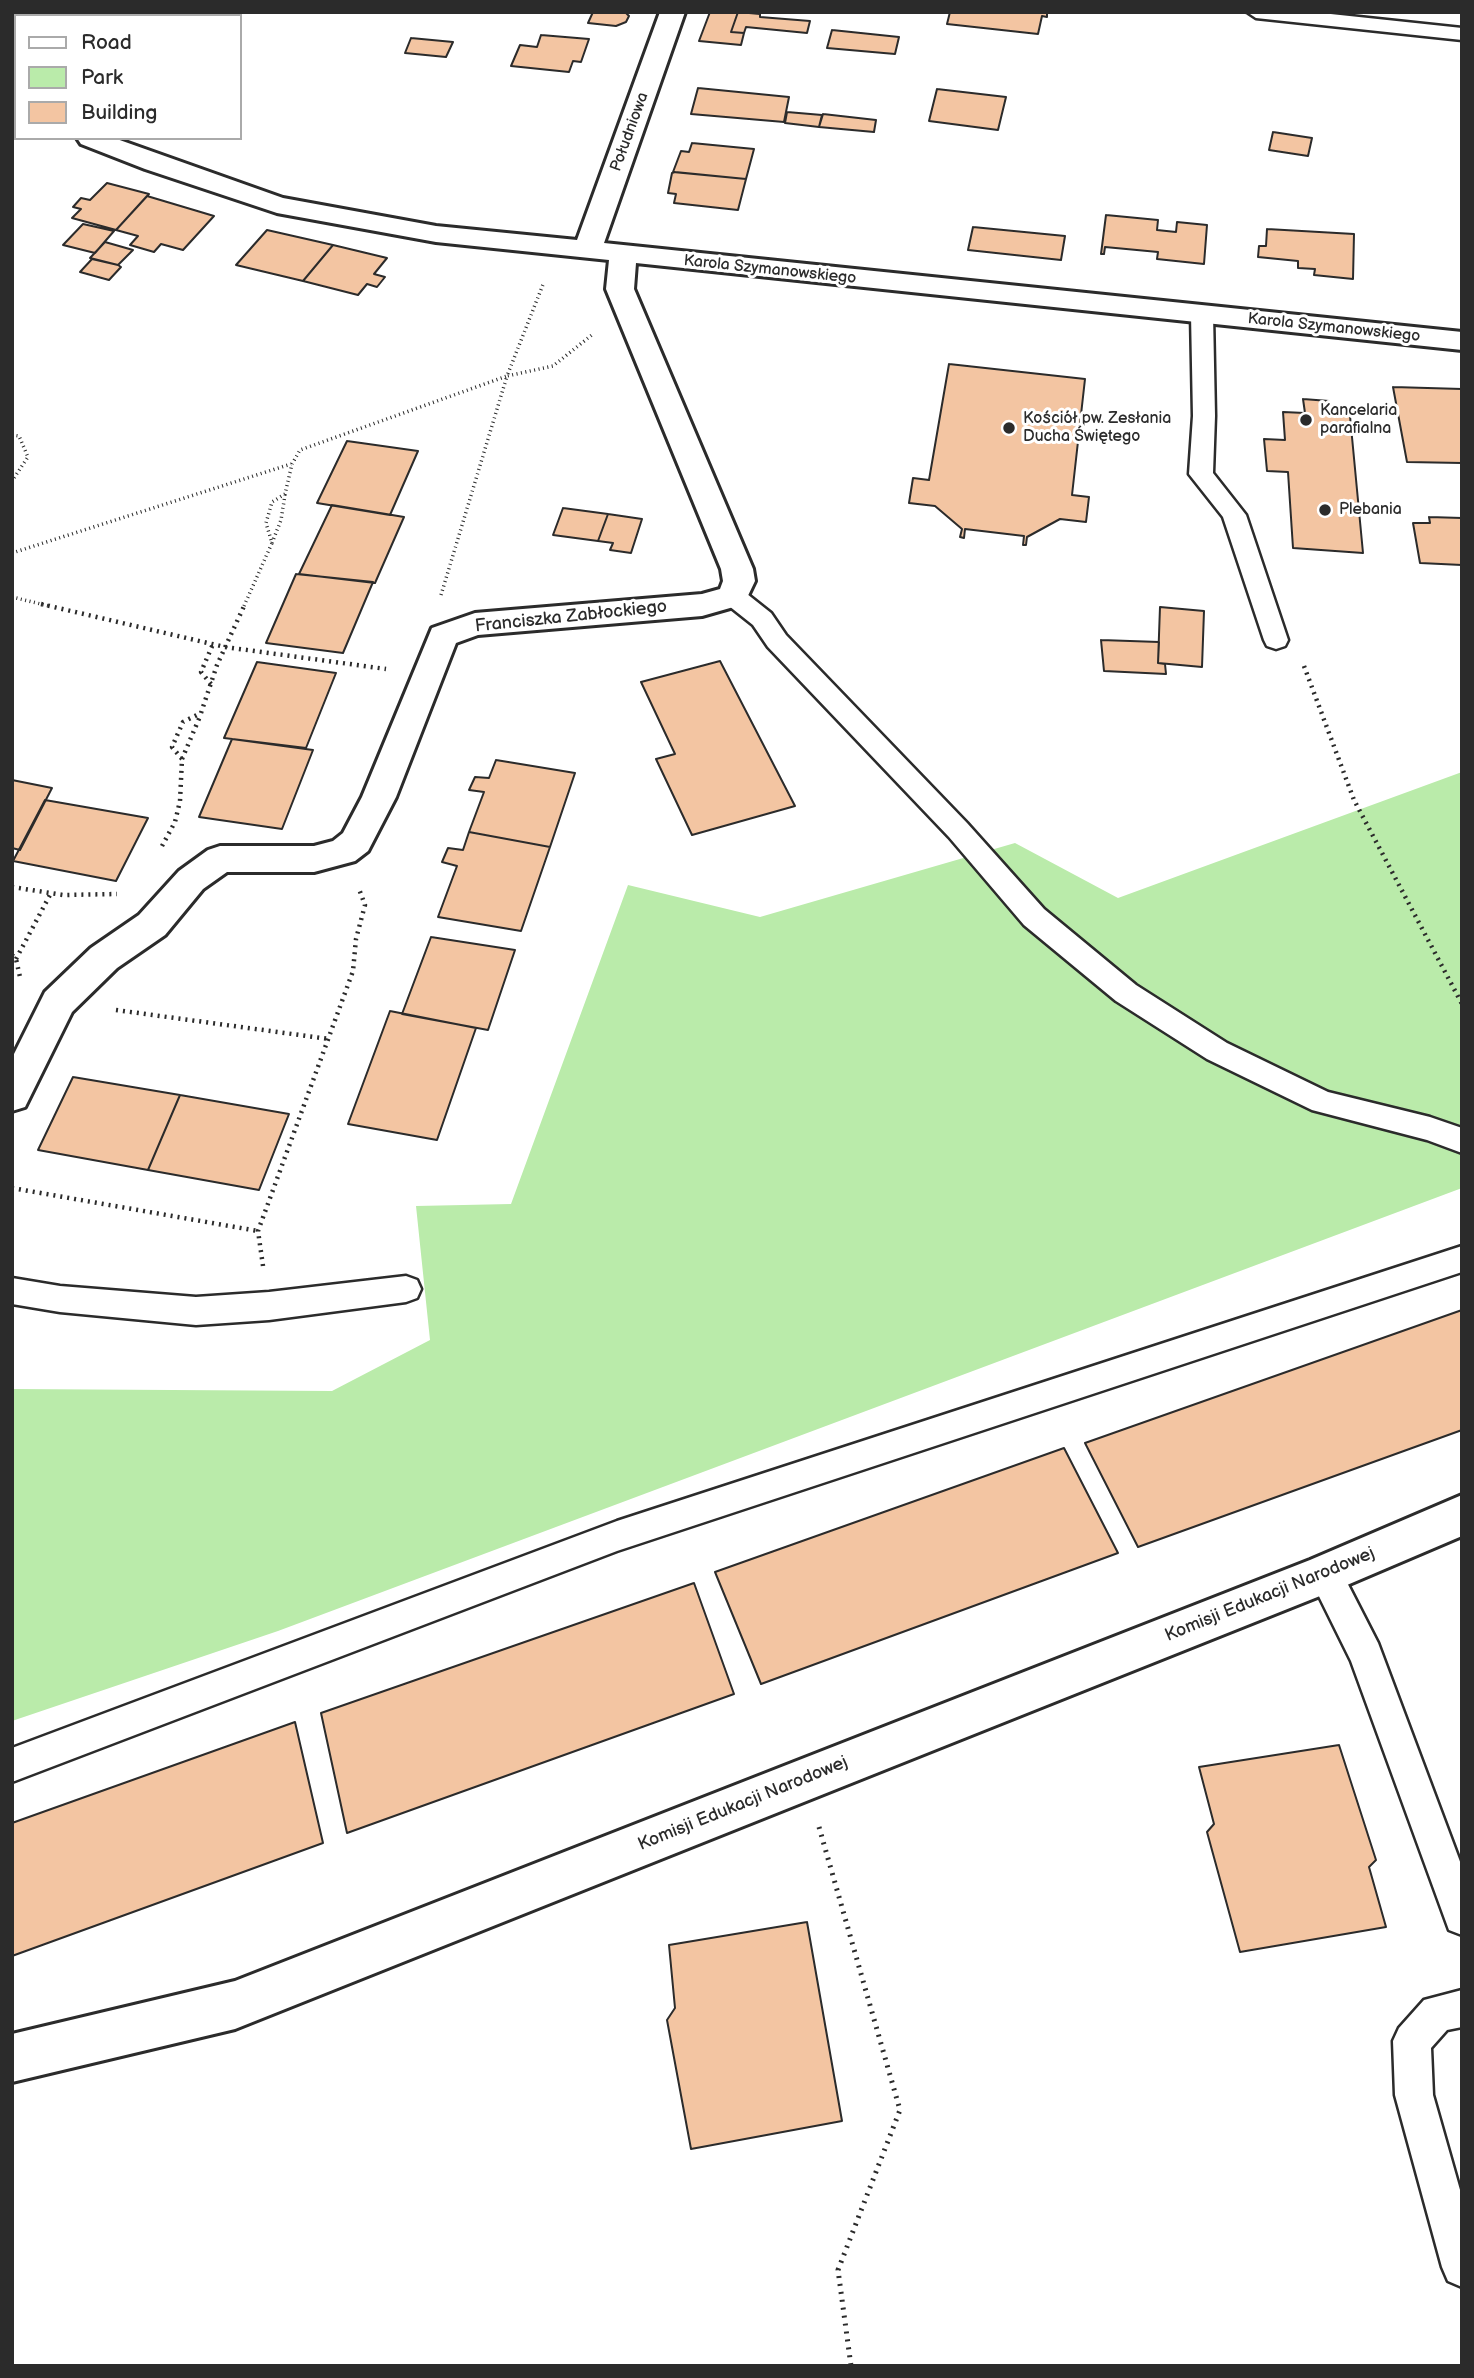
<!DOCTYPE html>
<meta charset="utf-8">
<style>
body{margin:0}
#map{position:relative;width:1474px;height:2378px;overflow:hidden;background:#fff;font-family:"Balsamiq Sans",sans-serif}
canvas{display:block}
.frame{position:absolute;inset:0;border:14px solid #2b2b2b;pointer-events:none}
.legend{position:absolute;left:14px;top:14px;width:228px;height:126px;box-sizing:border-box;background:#fff;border:2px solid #aaa;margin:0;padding:9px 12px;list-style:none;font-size:21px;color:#2b2b2b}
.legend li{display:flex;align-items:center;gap:14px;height:35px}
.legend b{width:35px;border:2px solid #aaa}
</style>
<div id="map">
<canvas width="1474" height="2378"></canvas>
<div class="frame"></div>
<ul class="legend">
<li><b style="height:9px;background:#fff"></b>Road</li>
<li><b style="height:19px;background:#baebaa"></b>Park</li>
<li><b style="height:19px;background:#f3c5a2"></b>Building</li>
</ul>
</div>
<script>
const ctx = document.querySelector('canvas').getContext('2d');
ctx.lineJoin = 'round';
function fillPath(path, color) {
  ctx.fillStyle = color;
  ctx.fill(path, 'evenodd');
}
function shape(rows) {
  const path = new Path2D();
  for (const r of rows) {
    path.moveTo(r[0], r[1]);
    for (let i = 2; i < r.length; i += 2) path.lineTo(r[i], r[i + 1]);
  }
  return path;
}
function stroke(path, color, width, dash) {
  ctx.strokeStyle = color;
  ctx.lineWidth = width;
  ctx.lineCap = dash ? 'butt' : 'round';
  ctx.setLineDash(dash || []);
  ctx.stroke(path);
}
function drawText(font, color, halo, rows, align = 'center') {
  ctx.font = font + ' "Balsamiq Sans",sans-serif';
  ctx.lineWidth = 6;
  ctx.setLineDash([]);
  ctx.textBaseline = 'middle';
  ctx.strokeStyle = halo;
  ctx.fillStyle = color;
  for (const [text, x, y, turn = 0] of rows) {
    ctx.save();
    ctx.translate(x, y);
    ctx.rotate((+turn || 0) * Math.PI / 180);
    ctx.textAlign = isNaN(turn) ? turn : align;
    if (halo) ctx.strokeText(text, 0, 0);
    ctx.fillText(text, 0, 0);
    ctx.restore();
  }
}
fillPath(shape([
 [1462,772,1462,1188,278,1631,12,1721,12,1389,332,1391,430,1340,416,1206,511,1204,628,885,760,917,1015,843,1118,898]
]), '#baebaa');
const building = shape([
 [593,12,625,12,629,16,626,22,616,26,588,23,593,12],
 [710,12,738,12,731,32,744,33,741,45,699,41,710,12],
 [738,12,760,14,760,17,810,21,807,33,746,27,744,33,731,32,738,12],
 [950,12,1047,12,1047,17,1042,16,1038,34,947,24,950,12],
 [832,30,899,37,895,54,827,48,832,30],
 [541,35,589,39,581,62,573,61,569,72,511,66,520,45,537,47,541,35],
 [411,38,453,42,446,57,405,53,411,38],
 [698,88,789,97,784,122,691,114,698,88],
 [937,89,1006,97,998,130,929,121,937,89],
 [787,112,822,115,819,127,785,123,787,112],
 [823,114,876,120,874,132,819,127,823,114],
 [1273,132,1312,138,1308,156,1269,150,1273,132],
 [692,143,754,149,746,179,673,172,681,151,689,152,692,143],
 [675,172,746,179,738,210,674,203,676,194,668,193,672,173,675,172],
 [107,183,149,194,116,230,72,218,81,209,73,207,81,198,90,200,107,183],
 [147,196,214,216,183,250,161,244,154,252,130,245,138,236,116,230,147,196],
 [1106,215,1158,220,1157,230,1176,232,1177,222,1207,225,1204,264,1157,259,1158,252,1105,247,1104,254,1101,254,1106,215],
 [83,224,114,231,95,253,63,245,83,224],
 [973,227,1065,236,1061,260,968,250,973,227],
 [1267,229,1354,234,1353,279,1314,275,1315,269,1298,268,1298,261,1258,257,1259,246,1266,246,1267,229],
 [267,230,333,245,303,281,236,265,267,230],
 [105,242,133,250,118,265,90,258,105,242],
 [333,245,387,258,374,274,385,277,377,287,367,284,358,295,303,281,333,245],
 [92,259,118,265,121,267,109,280,80,272,92,259],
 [949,364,1085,379,1072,495,1089,497,1086,522,1060,519,1027,537,1026,545,1023,545,1024,536,965,529,964,538,960,537,962,529,935,506,909,503,913,478,929,480,949,364],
 [1393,387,1462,389,1462,463,1407,462,1393,387],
 [1303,399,1329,401,1330,415,1350,416,1363,553,1293,548,1288,472,1267,471,1264,439,1285,440,1283,412,1305,413,1303,399],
 [347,441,418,451,390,515,317,503,347,441],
 [332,505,404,517,375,583,299,574,332,505],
 [563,508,608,514,598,541,553,535,563,508],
 [608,514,642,519,631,553,610,550,613,543,598,541,608,514],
 [1429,517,1462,518,1462,565,1420,563,1413,523,1430,523,1429,517],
 [296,574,373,582,343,653,266,643,296,574],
 [1160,607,1204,611,1202,667,1158,663,1160,607],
 [1101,640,1159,642,1158,663,1165,664,1166,674,1104,671,1101,640],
 [720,661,795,806,692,835,656,759,675,754,641,682,720,661],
 [257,662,336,673,306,748,224,738,257,662],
 [232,739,313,750,282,829,199,817,232,739],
 [496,760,575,773,550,847,469,832,484,792,469,790,475,777,489,778,496,760],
 [12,780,52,788,20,850,12,848,12,780],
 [45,800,148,818,116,881,13,861,45,800],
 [469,832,550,847,521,931,438,917,457,866,442,862,448,848,463,850,469,832],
 [431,937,515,950,488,1030,402,1014,431,937],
 [390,1011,476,1028,437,1140,348,1124,390,1011],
 [73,1077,180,1095,148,1170,38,1150,73,1077],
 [180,1095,289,1114,259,1190,148,1170,180,1095],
 [1462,1310,1462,1430,1138,1547,1085,1443,1462,1310],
 [1064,1448,1118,1553,761,1684,715,1572,1064,1448],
 [694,1583,734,1694,347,1833,321,1713,694,1583],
 [295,1722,323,1843,12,1956,12,1823,295,1722],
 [1339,1745,1376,1860,1369,1867,1386,1927,1240,1952,1207,1832,1214,1824,1199,1767,1339,1745],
 [807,1922,842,2121,691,2149,667,2020,675,2008,669,1945,807,1922]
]);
fillPath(building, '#f3c5a2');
stroke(building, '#2b2b2b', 2);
const lane = shape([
 [1247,12,1312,12,1462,28,1462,40,1256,18,1247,12],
 [1202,307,1210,309,1213,314,1215,416,1213,473,1246,515,1288,640,1285,646,1276,649,1267,646,1264,640,1223,517,1189,474,1193,416,1191,314,1194,309,1202,307],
 [733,587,742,590,771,613,786,635,967,823,1044,909,1136,985,1227,1043,1328,1092,1430,1117,1462,1128,1462,1153,1427,1140,1312,1110,1207,1059,1116,1001,1024,925,949,837,768,647,753,625,724,602,721,596,724,590,733,587],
 [1462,1246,1462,1272,617,1551,12,1782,12,1748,617,1521,1462,1246],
 [406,1276,417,1280,421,1289,417,1298,406,1302,269,1320,196,1325,60,1312,12,1304,12,1278,60,1286,196,1297,269,1292,406,1276],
 [1325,1558,1337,1563,1378,1643,1462,1867,1462,1935,1449,1930,1351,1661,1308,1574,1313,1563,1325,1558],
 [1462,1990,1462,2027,1447,2030,1431,2048,1433,2095,1462,2197,1462,2287,1448,2281,1442,2267,1395,2095,1393,2041,1399,2028,1424,2000,1462,1990]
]);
const street = shape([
 [660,12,685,12,604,243,1462,332,1462,350,636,263,634,289,753,569,755,581,744,604,702,616,478,635,456,643,396,797,368,851,355,861,314,872,227,872,203,889,165,935,117,968,72,1012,25,1107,12,1111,12,1058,45,992,91,948,139,915,179,871,208,850,220,846,314,846,333,841,343,833,362,797,432,628,475,613,702,594,720,589,723,581,721,569,606,289,609,260,436,242,277,213,145,169,81,144,77,138,114,138,283,198,436,226,577,240,660,12],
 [16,117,16,135,12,136,12,118,16,117],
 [1462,1495,1462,1536,1340,1588,235,2029,12,2082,12,2034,235,1981,1310,1560,1462,1495]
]);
stroke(lane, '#2b2b2b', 5);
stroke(street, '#2b2b2b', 6);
stroke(shape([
 [12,435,19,436,28,457,12,481],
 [272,543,281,520,285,495],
 [12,553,291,464],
 [441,595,507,376,553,366,593,334],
 [12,597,49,606],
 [244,606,272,543,266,523,272,502,285,494,292,464,300,450,507,376,544,282]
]), '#2b2b2b', 3.5, [1, 3.5]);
stroke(shape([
 [41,604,225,647,386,669],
 [1304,666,1354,800,1462,1004],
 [211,684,201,672,213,644],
 [182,759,201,714],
 [162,846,175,822,180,801,182,759,172,747,183,722,201,713,217,665,245,604],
 [12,887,63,895,117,894],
 [12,955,16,959,20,977],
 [16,959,51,893],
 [116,1010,329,1039],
 [12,1188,258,1231],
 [263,1266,258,1231,353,971,356,939,365,905,359,889]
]), '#2b2b2b', 4.5, [2, 5]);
stroke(shape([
 [819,1827,900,2110,838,2270,851,2366]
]), '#2b2b2b', 5, [2, 6]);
fillPath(lane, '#fff');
fillPath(street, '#fff');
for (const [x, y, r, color] of [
 [1306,420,7,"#2b2b2b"],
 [1009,428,7,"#2b2b2b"],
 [1325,510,7,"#2b2b2b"]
]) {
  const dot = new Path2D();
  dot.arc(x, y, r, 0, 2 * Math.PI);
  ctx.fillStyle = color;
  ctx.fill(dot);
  stroke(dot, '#fff', 2.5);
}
drawText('16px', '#2b2b2b', '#fff', [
 ["Południowa",630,132,-70],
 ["Karola Szymanowskiego",770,270,6],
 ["Karola Szymanowskiego",1334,328,6]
]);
drawText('16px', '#2b2b2b', '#fff', [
 ["Kancelaria",1320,411],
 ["parafialna",1320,429],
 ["Kościół pw. Zesłania",1023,419],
 ["Ducha Świętego",1023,437],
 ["Plebania",1339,510]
], 'left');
drawText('18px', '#2b2b2b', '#fff', [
 ["Franciszka Zabłockiego",571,617,-6],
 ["Komisji Edukacji Narodowej",1270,1595,-22],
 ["Komisji Edukacji Narodowej",743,1804,-22]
]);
</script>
